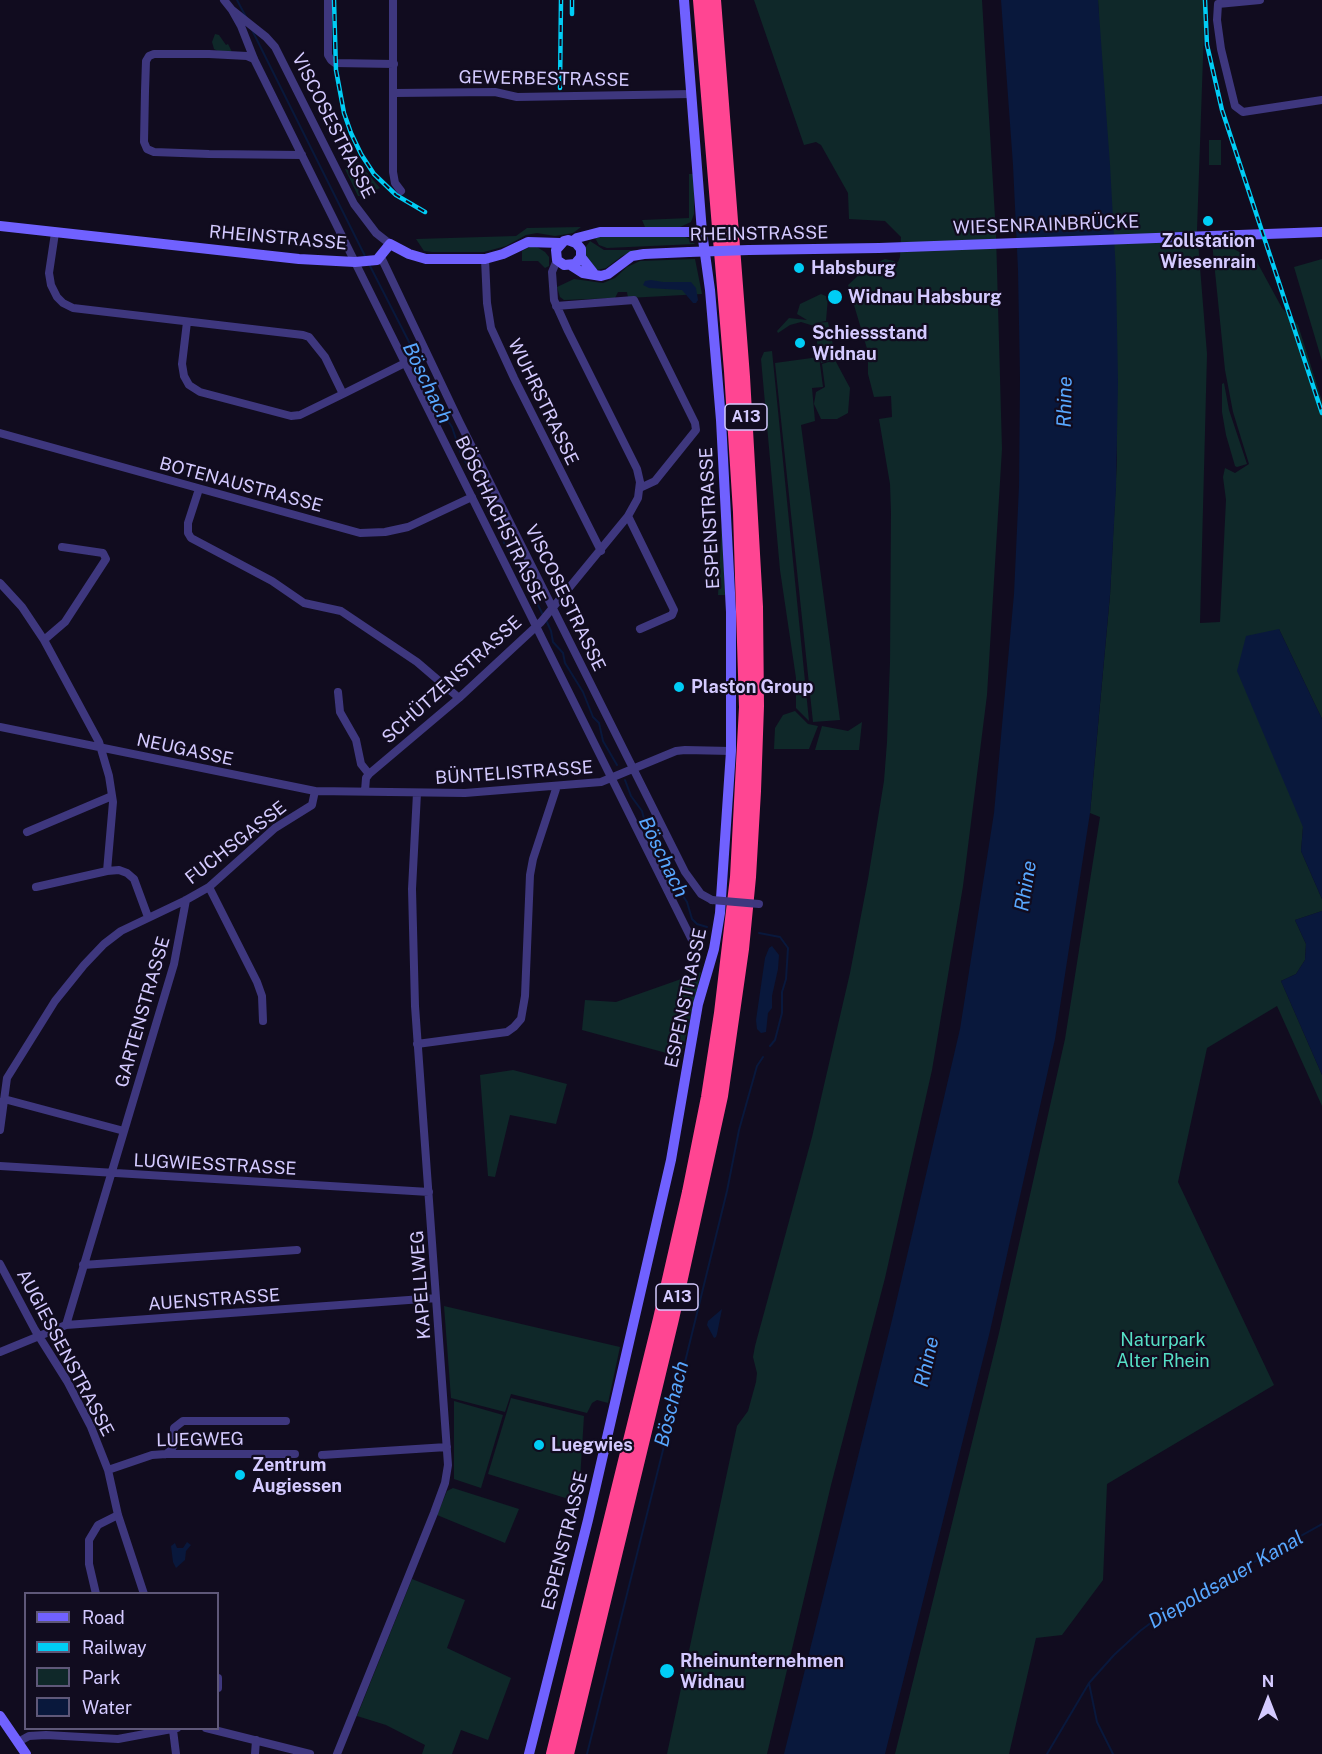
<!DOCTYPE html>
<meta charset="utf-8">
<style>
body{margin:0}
#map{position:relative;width:1322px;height:1754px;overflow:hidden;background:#110c1f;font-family:"Public Sans",sans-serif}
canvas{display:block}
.legend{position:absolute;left:24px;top:1592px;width:195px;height:138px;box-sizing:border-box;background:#110c1f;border:2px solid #5f5879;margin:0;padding:8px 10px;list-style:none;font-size:18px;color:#d4caff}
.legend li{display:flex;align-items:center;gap:12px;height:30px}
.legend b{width:30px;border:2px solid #5f5879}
.north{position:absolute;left:1238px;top:1670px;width:60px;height:60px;-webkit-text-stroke:4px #110c1f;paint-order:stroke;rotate:0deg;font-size:16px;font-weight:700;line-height:24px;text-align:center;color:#d4caff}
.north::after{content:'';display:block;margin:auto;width:21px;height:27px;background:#d4caff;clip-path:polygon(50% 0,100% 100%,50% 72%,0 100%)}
</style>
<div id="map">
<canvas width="1322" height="1754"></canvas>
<ul class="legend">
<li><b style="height:8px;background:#7061ff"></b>Road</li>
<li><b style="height:8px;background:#00cdf5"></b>Railway</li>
<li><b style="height:16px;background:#0f2829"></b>Park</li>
<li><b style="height:16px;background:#09183c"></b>Water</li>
</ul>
<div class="north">N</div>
</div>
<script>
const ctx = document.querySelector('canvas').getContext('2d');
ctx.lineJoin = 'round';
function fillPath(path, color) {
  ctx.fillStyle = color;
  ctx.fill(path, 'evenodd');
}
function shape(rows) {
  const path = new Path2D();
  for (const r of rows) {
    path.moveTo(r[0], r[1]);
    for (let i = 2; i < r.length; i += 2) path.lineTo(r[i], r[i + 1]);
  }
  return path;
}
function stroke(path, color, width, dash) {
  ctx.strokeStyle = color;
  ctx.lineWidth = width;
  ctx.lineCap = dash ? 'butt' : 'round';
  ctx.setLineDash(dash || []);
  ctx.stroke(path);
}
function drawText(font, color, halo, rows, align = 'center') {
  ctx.font = font + ' "Public Sans",sans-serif';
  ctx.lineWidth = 4.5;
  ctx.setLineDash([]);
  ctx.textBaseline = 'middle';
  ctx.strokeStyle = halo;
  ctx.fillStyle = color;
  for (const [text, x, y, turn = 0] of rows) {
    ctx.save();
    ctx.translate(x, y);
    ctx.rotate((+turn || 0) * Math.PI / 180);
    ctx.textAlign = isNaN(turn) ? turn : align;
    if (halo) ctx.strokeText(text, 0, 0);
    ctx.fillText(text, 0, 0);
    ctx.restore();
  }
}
fillPath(shape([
 [754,0,982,0,996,234,1002,449,987,695,963,886,932,1070,885,1278,831,1485,767,1754,667,1754,737,1426,748,1411,756,1382,757,1373,753,1357,755,1346,812,1137,850,973,868,879,884,781,887,742,890,662,891,512,890,484,879,419,892,417,891,396,874,397,868,374,868,352,848,285,862,272,876,263,885,259,898,262,900,257,901,237,885,221,849,219,848,193,821,145,816,142,804,145],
 [1098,0,1205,0,1197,230,1207,354,1200,623,1220,622,1226,500,1223,477,1225,468,1235,473,1249,464,1233,412,1225,370,1212,242,1225,244,1257,262,1282,308,1298,325,1322,401,1322,719,1279,629,1303,827,1301,851,1322,899,1322,911,1295,920,1306,944,1305,960,1296,974,1281,981,1322,1075,1322,1106,1277,1006,1207,1048,1178,1182,1274,1385,1107,1484,1103,1580,1062,1635,1036,1638,1009,1754,895,1754,999,1333,1065,1039,1100,817,1090,813,1110,595,1117,459],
 [215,34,219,35,226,45,228,44,232,52,218,51,214,49,212,42],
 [1209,140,1221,140,1221,165,1209,165],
 [358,162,380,188,361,196,358,196,345,169],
 [689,174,694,174,694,214,691,222,680,227,645,227,642,220,689,218],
 [581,227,573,233,555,236,537,233,526,235,506,246,484,252,432,252,424,251,416,239,516,236,527,228],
 [600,237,685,237,690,239,695,244,607,248,599,245,595,238],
 [590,241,604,250,637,250,622,256,606,268,597,270,587,262,585,248],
 [530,247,537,247,545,252,549,257,549,266,545,268,538,261,522,261,522,251],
 [695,259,702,294,628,298,627,292,618,292,615,298,564,300,560,297,557,287,574,279,603,283,615,278,627,267,640,261],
 [1322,259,1322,361,1294,267],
 [821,294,828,297,826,321,815,323,828,322,836,359,821,363,814,326,801,322,790,325,778,333,777,331,789,318,807,320,797,314,800,304],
 [772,351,809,721,796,708,796,678,780,570,761,359,764,352],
 [819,357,823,387,812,388,815,421,801,425,840,720,813,722,775,363],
 [835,360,850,388,848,413,837,419,821,419,814,404,816,392,825,387,822,364],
 [1224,383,1229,410,1247,464,1237,467,1235,466,1226,435,1222,412,1222,384],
 [722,520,725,595,718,595],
 [795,711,808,724,818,726,809,749,774,749,775,728,783,715],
 [862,722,859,750,815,750,822,726,848,731],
 [701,972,681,1057,582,1030,585,1000,616,1002],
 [513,1070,567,1084,556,1124,510,1115,495,1177,488,1176,480,1075],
 [444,1306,620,1347,608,1403,597,1400,592,1403,587,1413,511,1394,505,1412,451,1398],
 [511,1398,584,1416,580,1480,575,1501,488,1474],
 [454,1401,503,1415,481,1488,454,1479],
 [453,1488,519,1509,505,1543,437,1515,447,1491],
 [412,1579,465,1600,447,1648,511,1678,488,1740,461,1730,452,1754,422,1754,425,1745,386,1725,357,1716]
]), '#0f2829');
fillPath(shape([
 [1001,0,1098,0,1110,165,1116,273,1118,382,1116,488,1110,595,1090,813,1055,1039,990,1331,885,1754,784,1754,892,1320,960,1029,994,813,1014,594,1019,486,1020,378,1018,270,1013,165],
 [651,280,663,282,691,282,696,288,698,300,696,303,693,303,682,290,649,288,643,285,645,281],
 [1279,629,1322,719,1322,899,1301,851,1303,827,1237,671,1246,636],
 [1322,911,1322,1075,1281,981,1296,974,1305,960,1306,944,1295,920],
 [772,946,779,955,778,969,772,996,772,1008,768,1013,766,1032,761,1033,757,1029,756,1020,765,958,769,948],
 [722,1309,717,1334,716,1337,714,1338,707,1325,708,1321],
 [187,1542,191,1545,186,1551,185,1560,176,1568,173,1562,171,1546,175,1543,177,1548,183,1548]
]), '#09183c');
stroke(shape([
 [237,0,246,17],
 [252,30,365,256],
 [369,264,408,340,440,409,452,427,461,454,494,513,503,536,504,543,513,555,543,615],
 [546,620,551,631,553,642,563,653,565,663,583,692,593,717,599,723,603,741,617,765],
 [625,780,631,796,642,811,646,826,654,836,660,851,676,876,681,893,687,902,692,919,697,924,707,927],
 [759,933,780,937,788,948,786,979,782,992,782,1013,775,1040,770,1046],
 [1089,1683,1097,1722,1113,1754],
 [587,1754,685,1362,727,1191,739,1130,757,1066,763,1057],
 [1047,1754,1089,1683,1114,1655,1140,1631,1168,1610,1322,1524]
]), '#09183c', 2);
stroke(shape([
 [224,0,232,10,266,37,275,47,354,204,376,233,390,244],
 [328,0,328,55,331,60,335,63,394,64],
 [393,0,393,172,395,183,401,191],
 [1260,0,1218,4,1217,20,1221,49,1235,106,1243,112,1322,100],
 [232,10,241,26,254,59,695,946],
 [254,59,247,56,209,54,154,54,149,56,146,61,145,91,144,142,147,149,154,152,209,154,302,155],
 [394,93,495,92,517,97,692,94],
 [55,233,49,273,51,285,57,297,63,303,73,308,303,335,309,337,325,357,343,394,405,363],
 [381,257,459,421,685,872,701,894,712,900],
 [485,259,487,303,491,328,514,378,601,551],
 [556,306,634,300,695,423,696,430,655,481,640,488],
 [187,322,182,364,184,376,189,385,200,392,291,416,300,415,343,394],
 [0,433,360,533,385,532,408,527,472,497],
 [199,489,188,523,188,533,191,538,272,581,304,603,341,611,417,662,459,698],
 [628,516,674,610,672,615,640,629],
 [0,583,22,607,44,640,99,742,109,776,113,802,107,871,119,870,127,873,134,879,148,917],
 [44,640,65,622,106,559,103,553,62,547],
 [338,692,340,712,356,740,361,764,369,774],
 [0,727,315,791,465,793,601,782,676,751,685,750,731,751],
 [365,791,366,778,369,774,459,698,541,622,628,516,638,498,640,482,637,469,568,331,554,300,552,272,557,260],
 [27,832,112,796],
 [36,887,107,871],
 [209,887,257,982,262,996,263,1021],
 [417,1044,507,1032,514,1027,521,1019,525,996,530,875,533,859,557,786],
 [4,1099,124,1131],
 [0,1130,7,1078,55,1001,84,965,104,944,121,931,186,900,209,887,275,828,312,805,315,791],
 [0,1166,429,1192],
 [0,1264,35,1330,67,1381,91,1427,108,1470,118,1515,144,1594],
 [83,1265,297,1250],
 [66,1325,174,964,186,900],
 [0,1352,66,1325,436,1298],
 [166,1454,171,1450,174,1445,174,1428,183,1421,286,1421],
 [322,1455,447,1447],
 [108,1470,152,1455,166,1454,295,1454],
 [96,1594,89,1564,89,1540,98,1525,118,1515],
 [218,1678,218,1688],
 [206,1728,310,1754],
 [173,1730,176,1754],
 [18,1742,29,1736,46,1735,118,1739,177,1728],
 [255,1754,256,1740],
 [337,1754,434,1513,445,1483,448,1465,415,1006,412,889,417,793]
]), '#3e377e', 8);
stroke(shape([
 [0,226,299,259,355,262,377,260,390,244,409,254,426,259,485,259,503,254,528,242,560,243],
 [573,241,577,238,600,232,702,232],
 [749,250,879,248,1322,232],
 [581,257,575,264,564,265,557,260,556,250,564,241,568,240,576,243,581,249,581,257,595,275],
 [572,266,583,273,601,276,608,274,632,256,644,254,689,252],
 [0,1716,26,1754],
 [529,1754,588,1520,671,1160,698,1004,714,949,720,913,731,751,731,612,721,420,710,290,702,232,684,0]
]), '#7061ff', 10);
stroke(shape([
 [553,1754,660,1319,689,1192,708,1097,721,1013,737,877,746,707,740,512,731,371,700,0],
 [567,1754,672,1319,721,1096,742,949,749,877,754,791,757,706,756,607,743,377,714,0]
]), '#ff4592', 14);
const rail = shape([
 [334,0,336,70,344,113,351,133,361,154,374,174,396,195,425,212],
 [572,0,572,14],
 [1205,0,1207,45,1222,110,1322,413],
 [560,88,561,0]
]);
stroke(rail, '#00cdf5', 4.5);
stroke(rail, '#110c1f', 2, [7]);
stroke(shape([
 [712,900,759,904]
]), '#3e377e', 8);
stroke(shape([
 [689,252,749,250]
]), '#7061ff', 10);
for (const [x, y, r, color] of [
 [1208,221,6,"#00cdf5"],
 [799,268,6,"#00cdf5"],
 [835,297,8,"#00cdf5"],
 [800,343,6,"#00cdf5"],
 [679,687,6,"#00cdf5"],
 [539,1445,6,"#00cdf5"],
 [240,1475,6,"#00cdf5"],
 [667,1671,8,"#00cdf5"]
]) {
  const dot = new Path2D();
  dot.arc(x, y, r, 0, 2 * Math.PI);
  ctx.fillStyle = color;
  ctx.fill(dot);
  stroke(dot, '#110c1f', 2);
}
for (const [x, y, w] of [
 [746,417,42],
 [677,1297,42]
]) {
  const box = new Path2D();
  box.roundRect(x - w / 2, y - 13, w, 26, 4.5);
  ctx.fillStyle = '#110c1f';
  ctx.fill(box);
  stroke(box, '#d4caff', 1.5);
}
drawText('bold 16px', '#d4caff', null, [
 ["A13",746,417],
 ["A13",677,1297]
]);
drawText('18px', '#d4caff', '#110c1f', [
 ["GEWERBESTRASSE",544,79,1],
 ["VISCOSESTRASSE",333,126,63],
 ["WIESENRAINBRÜCKE",1046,225,-2],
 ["RHEINSTRASSE",759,234,-1],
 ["RHEINSTRASSE",278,238,5],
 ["WUHRSTRASSE",543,402,64],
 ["BOTENAUSTRASSE",241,485,15],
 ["ESPENSTRASSE",710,518,-93],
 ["BÖSCHACHSTRASSE",500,520,64],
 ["VISCOSESTRASSE",565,598,64],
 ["SCHÜTZENSTRASSE",452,680,-42],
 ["NEUGASSE",185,750,12],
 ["BÜNTELISTRASSE",514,773,-4],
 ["FUCHSGASSE",236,843,-38],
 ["ESPENSTRASSE",686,998,-78],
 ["GARTENSTRASSE",143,1012,-74],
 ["LUGWIESSTRASSE",215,1165,3],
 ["KAPELLWEG",421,1285,-94],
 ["AUENSTRASSE",214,1300,-4],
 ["AUGIESSENSTRASSE",65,1353,62],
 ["LUEGWEG",200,1440,-1],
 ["ESPENSTRASSE",565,1541,-76]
]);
drawText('bold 18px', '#d4caff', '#110c1f', [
 ["Zollstation",1208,241,"center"],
 ["Wiesenrain",1208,262,"center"],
 ["Habsburg",811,268],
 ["Widnau Habsburg",848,297],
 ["Schiessstand",812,333],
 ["Widnau",812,354],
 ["Plaston Group",691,687],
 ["Luegwies",551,1445],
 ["Zentrum",252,1465],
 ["Augiessen",252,1486],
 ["Rheinunternehmen",680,1661],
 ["Widnau",680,1682]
], 'left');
drawText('18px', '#56dfc6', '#110c1f', [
 ["Naturpark",1163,1340],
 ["Alter Rhein",1163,1361]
]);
drawText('italic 20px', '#58a7ff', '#110c1f', [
 ["Böschach",427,383,64],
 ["Rhine",1065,402,-89],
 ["Böschach",663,857,64],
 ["Rhine",1026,886,-81],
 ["Rhine",927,1362,-77],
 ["Böschach",672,1404,-76],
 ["Diepoldsauer Kanal",1226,1580,-30]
]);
</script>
